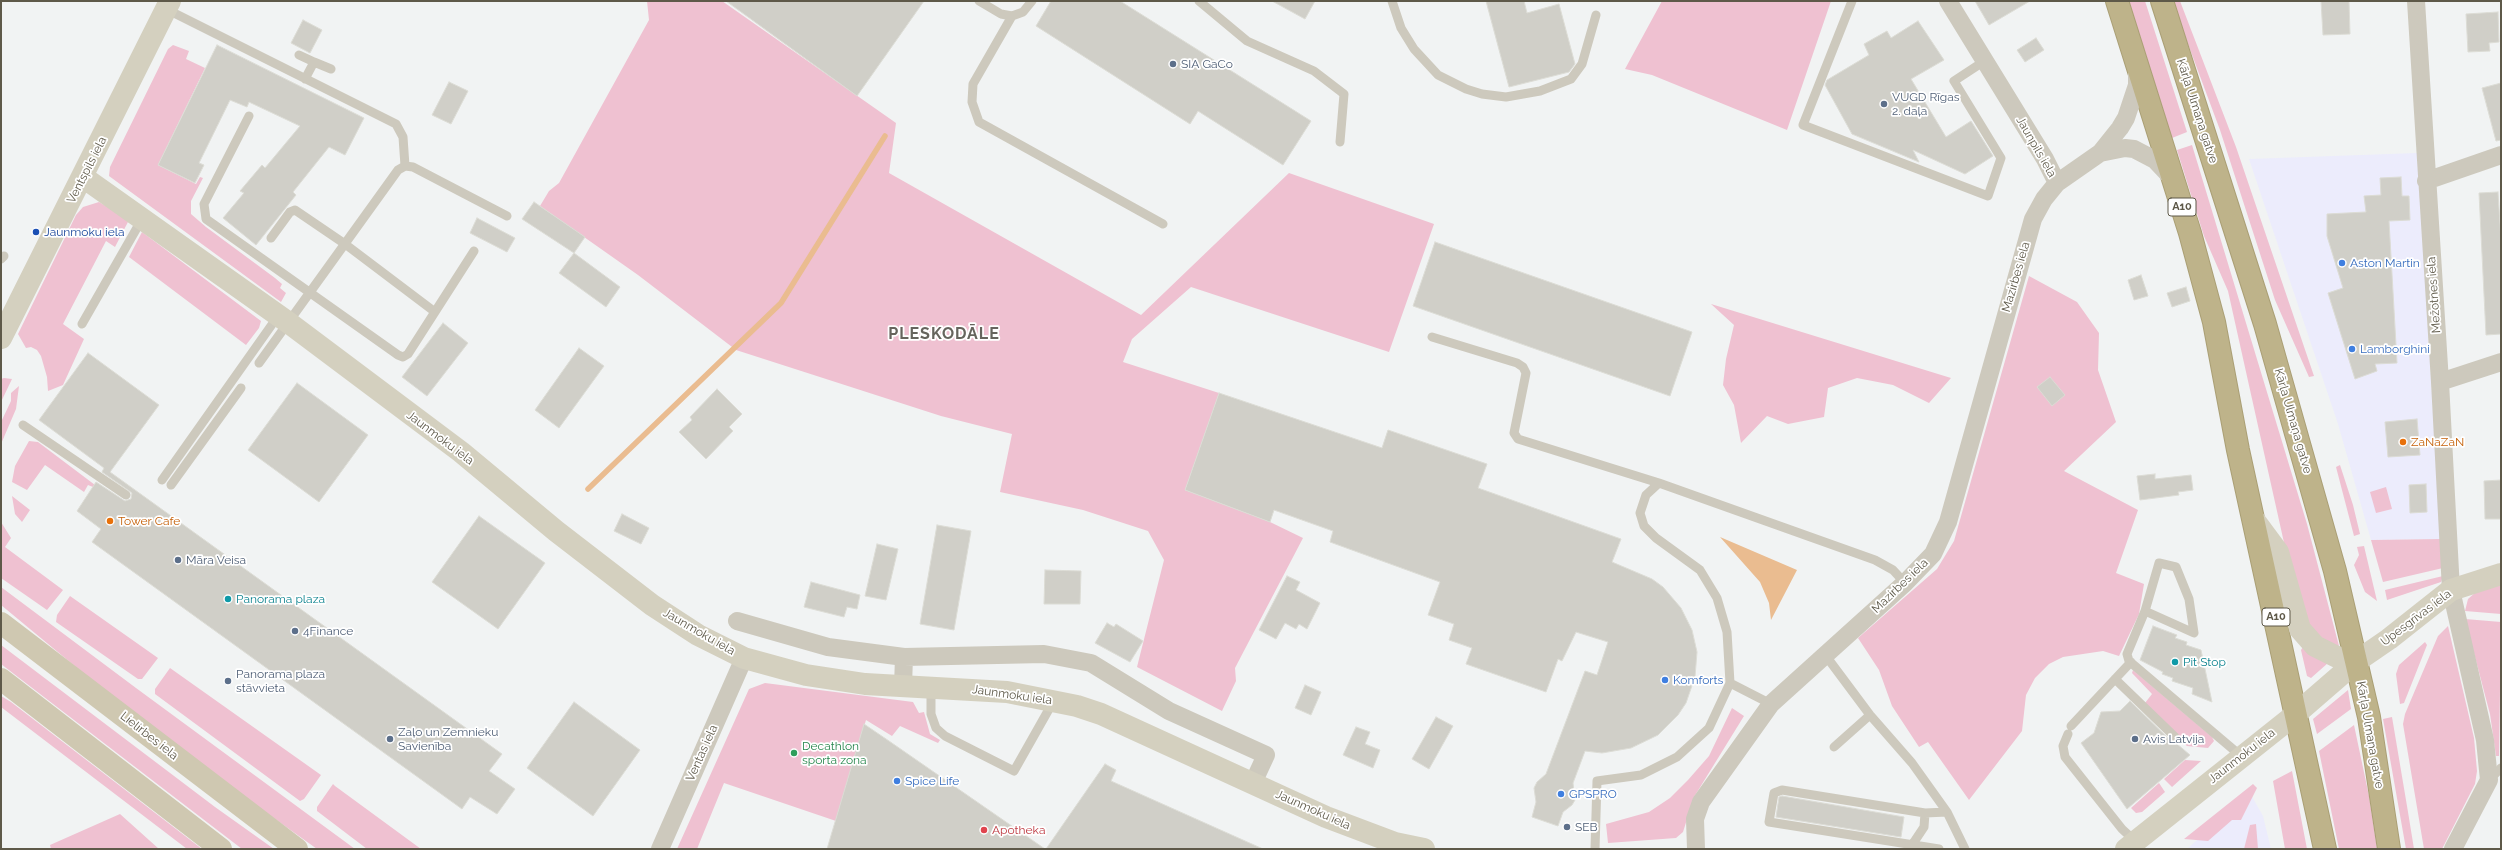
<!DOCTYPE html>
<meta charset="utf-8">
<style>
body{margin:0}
#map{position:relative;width:2502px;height:850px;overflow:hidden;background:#f1f3f3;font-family:Raleway,sans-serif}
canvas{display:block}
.frame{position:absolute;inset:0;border:2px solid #5e5949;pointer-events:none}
</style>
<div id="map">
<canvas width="2502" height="850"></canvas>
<div class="frame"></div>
</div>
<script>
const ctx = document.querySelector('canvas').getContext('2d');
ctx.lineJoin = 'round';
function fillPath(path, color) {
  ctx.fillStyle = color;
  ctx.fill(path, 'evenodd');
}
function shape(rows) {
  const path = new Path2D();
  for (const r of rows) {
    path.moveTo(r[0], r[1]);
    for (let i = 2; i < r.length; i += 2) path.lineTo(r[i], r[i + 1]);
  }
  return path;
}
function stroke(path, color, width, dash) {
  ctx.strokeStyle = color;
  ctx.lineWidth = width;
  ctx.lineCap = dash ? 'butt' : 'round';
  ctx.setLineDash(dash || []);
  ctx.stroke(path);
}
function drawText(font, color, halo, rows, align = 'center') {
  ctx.font = font + ' Raleway,sans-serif';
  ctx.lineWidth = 3.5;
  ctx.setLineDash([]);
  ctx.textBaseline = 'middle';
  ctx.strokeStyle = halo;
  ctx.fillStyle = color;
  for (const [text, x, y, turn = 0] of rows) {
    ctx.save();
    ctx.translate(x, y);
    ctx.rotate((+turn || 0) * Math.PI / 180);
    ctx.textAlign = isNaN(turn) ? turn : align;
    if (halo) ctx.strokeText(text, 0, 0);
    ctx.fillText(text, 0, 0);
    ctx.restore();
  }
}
fillPath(shape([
 [2417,153,2441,539,2371,540,2338,424,2249,159],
 [2250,793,2263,816,2271,849,2187,849]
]), '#ececfc');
fillPath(shape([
 [647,1,722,1,896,123,889,173,1141,315,1289,173,1434,224,1389,352,1191,287,1132,339,1123,362,1219,393,1185,490,1270,522,1303,538,1235,668,1236,681,1222,711,1137,667,1164,560,1148,531,1083,510,1000,492,1012,434,941,416,736,350,638,275,540,206,549,191,559,183,649,20],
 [1662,1,1831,1,1787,130,1652,75,1625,69],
 [2129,1,2145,1,2187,132,2172,138],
 [2172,1,2180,1,2236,147,2314,376,2309,377,2275,300,2220,130],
 [173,45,189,51,186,59,205,68,158,165,196,184,200,177,203,178,191,201,191,214,206,227,275,278,282,284,280,288,286,293,281,302,109,176,110,167,168,49],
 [2192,145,2307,524,2339,646,2325,645,2301,619,2228,291,2204,236,2177,150],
 [99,202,129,220,115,247,106,241,63,324,84,339,63,385,48,391,47,377,41,356,37,350,31,347,26,348,18,334,76,215,83,207],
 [142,232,261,321,259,328,246,345,129,257],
 [2029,276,2077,302,2099,333,2098,370,2116,422,2064,471,2138,510,2116,573,2144,584,2139,614,2119,656,2103,651,2063,657,2049,664,2035,678,2026,695,2022,731,1969,800,1928,742,1919,747,1892,706,1879,670,1858,638,1937,569,1954,541],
 [1711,304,1951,378,1929,403,1893,385,1857,378,1828,388,1824,417,1788,424,1767,416,1741,443,1734,405,1723,385,1726,359,1734,325],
 [4,378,12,379,1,402,1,379],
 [19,386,16,409,1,444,1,422,11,401,11,393],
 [29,441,38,442,95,485,93,487,88,485,84,492,45,465,27,490,12,482,15,466],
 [2340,465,2353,505,2360,534,2354,536,2336,467],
 [2386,487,2392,509,2376,513,2370,492],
 [12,496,30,510,22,522,15,514],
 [1,522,11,538,5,547,63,590,47,610,1,578],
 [2441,539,2443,568,2383,582,2371,540],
 [2364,546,2377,601,2365,592,2354,565,2359,555,2357,547],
 [2443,576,2441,582,2387,600,2385,590],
 [2501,584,2501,614,2465,611,2468,599,2477,591],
 [1,587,136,688,355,849,317,849,158,735,1,605],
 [70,596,158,658,142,679,138,679,56,622,57,615],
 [2465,619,2501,622,2499,756,2496,756,2490,714],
 [2448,626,2474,738,2477,771,2475,784,2442,849,2424,849,2403,724,2405,714,2438,636],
 [2425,642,2427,645,2404,703,2400,704,2396,674,2399,665],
 [1,645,215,807,274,849,242,849,1,664],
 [2303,647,2328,663,2311,678,2307,676,2301,650],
 [170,668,321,775,304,799,300,801,155,694,155,689],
 [2133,670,2212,737,2214,741,2208,748,2187,746,2179,739,2145,703,2152,694,2132,673],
 [765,683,913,702,919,713,924,712,930,734,940,740,938,743,900,726,892,736,866,720,836,821,724,783,697,849,677,849,749,689],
 [2348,690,2351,709,2317,734,2313,719],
 [1,696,11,702,202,849,187,849,1,707],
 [1732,708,1744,716,1694,797,1683,832,1676,838,1608,843,1606,824,1649,812,1670,798,1688,780,1709,756],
 [2392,717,2408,812,2414,849,2406,849,2383,719],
 [2354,725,2369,796,2377,849,2339,849,2319,751],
 [2185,760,2201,761,2172,787,2164,779],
 [2292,771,2307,849,2285,849,2273,781],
 [2159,783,2165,792,2142,812,2136,813,2131,808],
 [333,784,335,786,421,849,367,849,317,811,317,807],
 [2253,784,2257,788,2241,820,2232,820,2208,841,2184,839],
 [120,814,159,849,51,849,50,845],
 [2256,824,2258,849,2244,849,2250,825]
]), '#efc1d1');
fillPath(shape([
 [1720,537,1797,570,1771,620,1769,603,1760,582]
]), '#eabc90');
stroke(shape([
 [588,489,781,303,885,136]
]), '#eabc90', 5.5);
const building = shape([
 [726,1,924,1,857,96,726,1],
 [1051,1,1120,1,1311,121,1283,165,1198,111,1190,124,1036,26,1051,1],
 [1272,1,1315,1,1305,19,1272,1],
 [1486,1,1524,1,1527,13,1559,4,1575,64,1569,72,1509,87,1486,1],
 [1975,1,2030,1,1989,25,1975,1],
 [2321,1,2349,1,2350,34,2323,35,2321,1],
 [2498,12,2499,42,2489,43,2490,51,2468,52,2466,14,2498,12],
 [303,20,322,30,310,53,291,43,303,20],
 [1918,21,1944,60,1911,79,1946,137,1971,121,1993,156,1965,174,1913,150,1919,162,1852,134,1825,85,1827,80,1869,55,1864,44,1887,31,1891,38,1918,21],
 [2036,38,2044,50,2025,62,2017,50,2036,38],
 [217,45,364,118,345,155,329,147,293,192,296,195,256,245,223,218,244,193,240,191,262,165,265,168,300,126,249,102,247,107,230,100,199,163,204,165,195,183,158,165,217,45],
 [449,82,468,91,451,124,432,115,449,82],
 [2501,83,2501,140,2496,141,2482,88,2501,83],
 [2401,177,2402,196,2409,196,2410,220,2389,221,2397,363,2375,364,2377,371,2355,379,2328,293,2343,288,2327,236,2327,214,2366,212,2364,196,2381,195,2380,178,2401,177],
 [2498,192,2501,240,2501,334,2486,335,2479,193,2498,192],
 [534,202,585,237,574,253,522,219,534,202],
 [477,218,515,238,507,252,470,233,477,218],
 [1435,242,1692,332,1670,396,1413,306,1435,242],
 [574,253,620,287,606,307,559,273,574,253],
 [2141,275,2148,296,2134,300,2128,280,2141,275],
 [2186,287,2190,301,2172,307,2167,293,2186,287],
 [443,323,468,343,427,396,402,377,443,323],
 [579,348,604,366,559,428,535,410,579,348],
 [88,353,159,405,110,472,502,754,489,771,515,789,497,814,470,797,462,809,92,542,101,529,77,511,96,482,125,501,131,499,132,493,102,472,104,468,39,420,88,353],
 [2050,377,2065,395,2052,406,2037,387,2050,377],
 [297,383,368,435,319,502,248,450,297,383],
 [717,389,742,414,729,427,733,431,706,459,679,432,692,420,690,417,717,389],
 [1219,393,1382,448,1388,430,1487,464,1478,488,1621,539,1612,562,1652,579,1663,587,1681,608,1692,630,1697,652,1695,677,1686,703,1678,715,1658,735,1631,748,1602,753,1585,751,1573,783,1575,800,1572,805,1563,812,1558,826,1532,817,1536,802,1534,788,1537,782,1546,774,1585,671,1597,675,1608,642,1576,632,1562,661,1558,659,1546,692,1466,664,1472,648,1449,640,1454,624,1428,615,1440,582,1330,542,1333,531,1274,510,1270,522,1185,490,1219,393],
 [2417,419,2420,455,2388,457,2385,422,2417,419],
 [2155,474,2155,479,2191,475,2193,490,2178,492,2179,495,2140,500,2137,476,2155,474],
 [2501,480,2501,519,2485,519,2484,481,2501,480],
 [2426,484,2427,512,2410,513,2409,485,2426,484],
 [622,514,649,528,641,544,614,531,622,514],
 [479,516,545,563,498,629,432,582,479,516],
 [937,525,971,531,954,630,920,624,937,525],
 [877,544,898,549,886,600,865,596,877,544],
 [1045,570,1081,571,1080,604,1044,604,1045,570],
 [1287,576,1300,582,1296,590,1320,603,1307,629,1299,624,1296,629,1285,623,1276,639,1259,630,1287,576],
 [811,582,860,595,857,609,847,607,844,617,804,607,811,582],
 [1107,623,1114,627,1116,624,1143,641,1130,662,1095,643,1107,623],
 [2153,626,2177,635,2175,638,2187,642,2186,645,2201,650,2212,702,2192,694,2193,688,2172,681,2173,678,2162,674,2163,672,2140,660,2153,626],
 [1305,685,1321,692,1311,715,1295,708,1305,685],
 [2130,701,2171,741,2176,743,2190,755,2127,809,2081,743,2094,733,2101,712,2120,711,2130,701],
 [574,702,640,750,593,816,527,768,574,702],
 [1436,717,1453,726,1429,769,1412,759,1436,717],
 [864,724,889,741,1045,849,827,849,864,724],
 [1356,727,1370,732,1365,744,1380,750,1373,768,1343,755,1356,727],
 [1105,764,1116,770,1111,781,1263,849,1046,849,1105,764],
 [1782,796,1904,817,1901,837,1776,817,1779,797,1782,796]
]);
fillPath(building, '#d0cfc8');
stroke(building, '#dcdcd5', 1);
const highway = shape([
 [2117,1,2190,233,2214,322,2238,450,2325,849],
 [2162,1,2265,324,2335,571,2369,717,2389,849]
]);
stroke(highway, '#aa9f75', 24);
stroke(shape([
 [979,1,1001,14,1012,16,1023,12,1032,1],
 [1199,1,1247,41,1314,71,1344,94,1340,142],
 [1392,1,1401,28,1414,49,1438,75,1466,89,1482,94,1506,97,1540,91,1571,79,1582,64,1596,15],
 [1852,1,1803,125,1988,196,2001,158,1954,81,1986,60],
 [166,9,396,124,403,137,405,166],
 [1012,16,973,84,972,102,979,122,1163,224],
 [299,55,314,62,305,79],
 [314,62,331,69],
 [249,116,204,204,206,219,398,355,403,357,408,354,474,251],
 [271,238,290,212,295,210,345,244,435,312],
 [1,259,4,256],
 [82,324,142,219],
 [1432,337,1517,363,1523,367,1526,373,1514,433,1518,439,1659,483],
 [259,363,398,170,405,166,413,167,507,216],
 [23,425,126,495],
 [162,480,278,316],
 [171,485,241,388],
 [2145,611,2194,633,2189,599,2176,567,2159,563,2145,611,2127,654,2129,661,2241,756],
 [1826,656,1870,715,1912,763,1947,812],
 [2115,679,2175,737],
 [1730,683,1771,704],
 [931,688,931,714,936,728,945,736,1014,771,1053,702],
 [2071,726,2131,662],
 [2068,734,2063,746,2065,757,2122,829,2135,841],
 [1834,747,1870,715],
 [2489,780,2501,768],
 [1912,845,1924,827,1925,813],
 [1595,849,1597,781,1641,775,1677,757,1709,728,1730,683,1727,632,1717,598,1700,570,1656,538,1644,526,1640,513,1646,495,1659,483,1875,560,1893,570,1905,583],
 [1939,849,1769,822,1774,793,1782,790,1925,813,1947,812,1965,849]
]), '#cdc9bd', 9);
stroke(shape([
 [1948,1,2045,159,2057,183,2100,153,2120,128,2126,118,2137,85,2137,70],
 [2416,1,2440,382,2451,590,2485,740,2489,780,2453,849],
 [2100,153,2125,148,2134,149,2155,160,2172,178],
 [2426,181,2501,155],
 [2440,382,2501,362],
 [737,621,828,647,904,657,1044,654,1091,663,1169,711,1266,755,1253,783],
 [903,686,904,657],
 [660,849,744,658],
 [1696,849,1695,819,1701,802,1771,704,1905,583,1933,554,1948,522,2033,219,2044,199,2057,183]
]), '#cdc9bd', 18);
stroke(shape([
 [83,177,289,323,461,452,556,531,652,605,698,635,744,658,806,675,865,684,1007,692,1077,706,1101,714,1326,817,1395,843,1424,849],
 [1,338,170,1],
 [2255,521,2278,552,2300,629,2315,646,2337,657,2357,661],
 [2126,849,2297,713,2357,661,2389,639,2451,590,2501,574]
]), '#d4d0bf', 22);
stroke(shape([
 [1,623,297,849],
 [1,679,221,849]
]), '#cfc8b1', 22);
stroke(highway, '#beb38a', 22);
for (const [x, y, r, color] of [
 [1173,64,4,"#5c6f8a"],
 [1884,104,4,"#5c6f8a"],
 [36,232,4,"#1a4fb4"],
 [2342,263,4,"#3f7fe0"],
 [2352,349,4,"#3f7fe0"],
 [2403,442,4,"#e8710a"],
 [110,521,4,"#e8710a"],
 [178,560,4,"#5c6f8a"],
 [228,599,4,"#0f9aa8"],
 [295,631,4,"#5c6f8a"],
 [2175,662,4,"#0f9aa8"],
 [1665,680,4,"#3f7fe0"],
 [228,681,4,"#5c6f8a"],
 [390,739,4,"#5c6f8a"],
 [2135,739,4,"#5c6f8a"],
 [794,753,4,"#2e9e5b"],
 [897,781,4,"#3f7fe0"],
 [1561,794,4,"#3f7fe0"],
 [1567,827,4,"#5c6f8a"],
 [984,830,4,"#e0444e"]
]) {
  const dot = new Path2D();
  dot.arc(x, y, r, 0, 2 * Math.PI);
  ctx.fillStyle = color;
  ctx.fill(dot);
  stroke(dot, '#fff', 1.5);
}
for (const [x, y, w] of [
 [2182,207,28],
 [2276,617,28]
]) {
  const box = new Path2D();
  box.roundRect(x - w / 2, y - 9, w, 18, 3);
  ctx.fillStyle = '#fff';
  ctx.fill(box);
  stroke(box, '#5e5949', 1);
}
drawText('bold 11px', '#5e5949', null, [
 ["A10",2182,207],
 ["A10",2276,617]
]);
drawText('12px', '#4e5e75', '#fff', [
 ["SIA GaCo",1181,64],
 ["VUGD Rīgas",1892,97],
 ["2. daļa",1892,111],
 ["Māra Veisa",186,560],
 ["4Finance",303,631],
 ["Panorama plaza",236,674],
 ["stāvvieta",236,688],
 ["Zaļo un Zemnieku",398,732],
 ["Savienība",398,746],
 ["Avis Latvija",2143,739],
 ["SEB",1575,827]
], 'left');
drawText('12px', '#5e5949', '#fff', [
 ["Kārļa Ulmaņa gatve",2197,111,72],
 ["Jaunpils iela",2036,147,60],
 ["Ventspils iela",87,170,-63],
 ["Mazirbes iela",2016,277,-74],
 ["Mežotnes iela",2434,295,-94],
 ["Kārļa Ulmaņa gatve",2293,421,74],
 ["Jaunmoku iela",440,438,37],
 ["Mazirbes iela",1900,586,-44],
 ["Upesgrīvas iela",2416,618,-37],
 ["Jaunmoku iela",699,632,30],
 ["Jaunmoku iela",1012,695,8],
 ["Kārļa Ulmaņa gatve",2370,735,80],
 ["Lielirbes iela",149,736,38],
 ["Ventas iela",702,753,-66],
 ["Jaunmoku iela",2242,756,-38],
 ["Jaunmoku iela",1313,810,24]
]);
drawText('12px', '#164399', '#fff', [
 ["Jaunmoku iela",44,232]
], 'left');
drawText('12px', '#366cbe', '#fff', [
 ["Aston Martin",2350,263],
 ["Lamborghini",2360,349],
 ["Komforts",1673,680],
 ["Spice Life",905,781],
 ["GPSPRO",1569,794]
], 'left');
drawText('12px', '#c56008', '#fff', [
 ["ZaNaZaN",2411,442],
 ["Tower Cafe",118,521]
], 'left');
drawText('12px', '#0d838f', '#fff', [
 ["Panorama plaza",236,599],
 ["Pit Stop",2183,662]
], 'left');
drawText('12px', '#27864d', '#fff', [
 ["Decathlon",802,746],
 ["sporta zona",802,760]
], 'left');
drawText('12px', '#be3a42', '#fff', [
 ["Apotheka",992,830]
], 'left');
ctx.letterSpacing = '1px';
drawText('bold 16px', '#66645d', '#fff', [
 ["PLESKODĀLE",944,334]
]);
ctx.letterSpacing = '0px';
</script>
